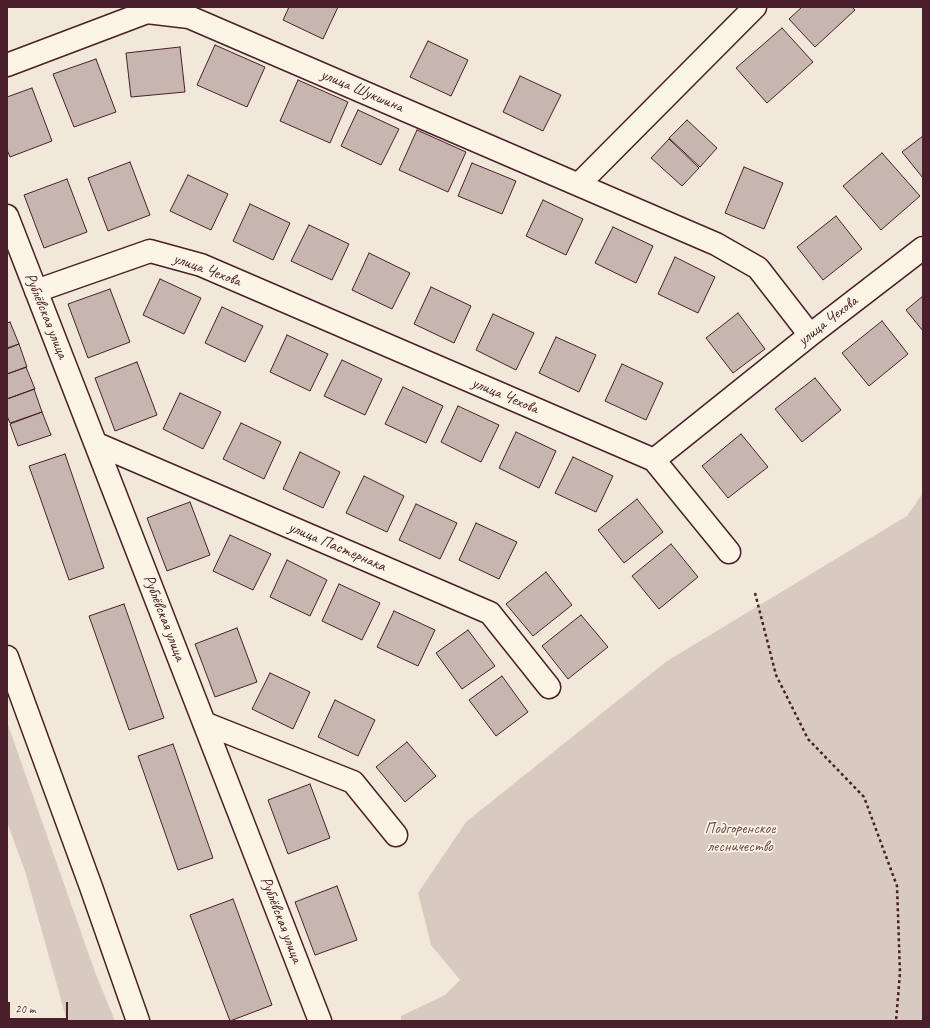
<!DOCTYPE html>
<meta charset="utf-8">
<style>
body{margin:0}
#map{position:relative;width:930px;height:1028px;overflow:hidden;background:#f1e8da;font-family:Caveat,sans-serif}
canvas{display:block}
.frame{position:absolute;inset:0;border:8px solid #4a1f2b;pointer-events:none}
.scale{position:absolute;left:8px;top:1002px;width:60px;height:18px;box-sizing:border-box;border:2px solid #4a1f2b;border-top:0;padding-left:5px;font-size:12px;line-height:14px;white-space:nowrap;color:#4a1f2b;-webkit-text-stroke:3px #fcf5e5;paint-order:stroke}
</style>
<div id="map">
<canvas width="930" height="1028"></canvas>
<div class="frame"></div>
<div class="scale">20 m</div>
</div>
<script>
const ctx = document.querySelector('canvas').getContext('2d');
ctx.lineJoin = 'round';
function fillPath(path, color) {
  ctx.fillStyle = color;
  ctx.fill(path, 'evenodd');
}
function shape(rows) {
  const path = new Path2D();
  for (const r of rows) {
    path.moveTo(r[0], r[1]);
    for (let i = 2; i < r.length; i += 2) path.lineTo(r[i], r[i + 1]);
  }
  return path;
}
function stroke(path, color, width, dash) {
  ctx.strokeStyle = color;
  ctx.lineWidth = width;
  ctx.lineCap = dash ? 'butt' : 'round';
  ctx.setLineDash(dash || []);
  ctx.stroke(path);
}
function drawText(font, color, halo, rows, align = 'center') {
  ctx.font = font + ' Caveat,sans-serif';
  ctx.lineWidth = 3.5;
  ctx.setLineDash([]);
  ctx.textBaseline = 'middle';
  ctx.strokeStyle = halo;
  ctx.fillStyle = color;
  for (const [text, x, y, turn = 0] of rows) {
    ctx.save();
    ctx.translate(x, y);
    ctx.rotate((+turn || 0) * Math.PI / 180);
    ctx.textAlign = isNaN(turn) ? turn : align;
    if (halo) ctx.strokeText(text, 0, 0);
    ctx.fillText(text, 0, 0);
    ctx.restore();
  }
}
fillPath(shape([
 [923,493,923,1021,401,1021,401,1016,445,995,460,980,431,945,418,893,466,822,667,661,907,516],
 [7,722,95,972,115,1021,67,1021,25,871,7,822]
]), '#d8cac0');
const building = shape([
 [289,7,338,7,323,39,283,20,289,7],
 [802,7,852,7,855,10,815,47,789,19,802,7],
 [782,28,813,62,767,103,736,68,782,28],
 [428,41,468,60,451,96,410,77,428,41],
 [215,45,265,67,247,107,197,85,215,45],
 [180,47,185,92,131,97,126,53,180,47],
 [96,59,116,112,74,127,53,74,96,59],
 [520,76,561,95,543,131,503,112,520,76],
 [298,80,348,102,330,143,280,121,298,80],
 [32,88,52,141,10,157,7,150,7,97,32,88],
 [358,110,399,129,381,165,341,146,358,110],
 [687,120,717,148,700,167,669,138,687,120],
 [417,130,466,152,448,192,399,170,417,130],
 [923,136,923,178,902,152,923,136],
 [669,139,699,168,682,186,651,158,669,139],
 [882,153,920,196,881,230,843,186,882,153],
 [130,162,150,215,108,231,88,178,130,162],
 [472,163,516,181,502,214,458,196,472,163],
 [744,167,783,183,764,229,725,213,744,167],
 [188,175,228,194,211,230,170,211,188,175],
 [67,179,87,232,44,248,24,195,67,179],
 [543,200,583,219,566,255,526,236,543,200],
 [250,204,290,223,273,260,233,241,250,204],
 [836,216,862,249,823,280,797,247,836,216],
 [309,225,349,244,332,280,291,261,309,225],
 [613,227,653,246,636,283,595,263,613,227],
 [369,253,410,273,392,309,352,290,369,253],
 [675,257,715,277,698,313,658,294,675,257],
 [160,279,201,298,184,334,143,315,160,279],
 [431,287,471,306,454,343,414,324,431,287],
 [110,289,130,342,88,358,68,304,110,289],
 [923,296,923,331,906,310,923,296],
 [222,307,263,326,245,362,205,343,222,307],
 [738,313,765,349,733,373,706,338,738,313],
 [493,314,534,333,516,370,476,350,493,314],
 [882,321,908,354,869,386,842,353,882,321],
 [10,322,19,344,7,349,7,323,10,322],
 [287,335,328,354,310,391,270,372,287,335],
 [556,337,596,355,579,392,539,373,556,337],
 [19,344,27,367,7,374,7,348,19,344],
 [342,360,382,379,365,415,324,396,342,360],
 [137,362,157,415,115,431,95,378,137,362],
 [622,364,663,383,646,420,605,401,622,364],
 [26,367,35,389,7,399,7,374,26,367],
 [815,378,841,410,802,442,775,409,815,378],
 [403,387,443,406,426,443,385,424,403,387],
 [34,389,42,412,10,423,7,416,7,399,34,389],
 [180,393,221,412,203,449,163,429,180,393],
 [458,406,499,425,481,462,441,442,458,406],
 [42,412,51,435,18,446,10,424,42,412],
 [241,423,281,442,264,479,223,459,241,423],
 [516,432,556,451,539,488,499,468,516,432],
 [741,434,768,467,728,498,702,466,741,434],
 [300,452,340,472,323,508,283,489,300,452],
 [65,454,104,568,69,580,29,466,65,454],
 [573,457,613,476,596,512,555,493,573,457],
 [364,476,404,496,387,532,346,513,364,476],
 [637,499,663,532,624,563,598,530,637,499],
 [190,502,210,555,167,571,147,518,190,502],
 [416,504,457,523,440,559,399,540,416,504],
 [476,523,517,542,499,579,459,560,476,523],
 [230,535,271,554,253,590,213,571,230,535],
 [671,544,698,577,659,609,632,576,671,544],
 [287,560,327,580,310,616,270,597,287,560],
 [546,572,572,605,533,636,506,604,546,572],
 [339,584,380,603,362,640,322,621,339,584],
 [124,604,164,718,129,730,89,616,124,604],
 [394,611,435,630,418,666,377,647,394,611],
 [581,615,608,647,568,679,542,646,581,615],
 [237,628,257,682,215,697,195,644,237,628],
 [468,630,495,666,462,689,436,653,468,630],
 [270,673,310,692,293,729,252,709,270,673],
 [502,676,528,712,496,736,469,700,502,676],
 [335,700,375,720,358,756,318,737,335,700],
 [407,742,436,776,405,802,376,767,407,742],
 [173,744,213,858,178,870,138,756,173,744],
 [310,784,330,838,288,854,268,800,310,784],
 [337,886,357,940,315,955,295,902,337,886],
 [233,899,272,1005,230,1021,190,915,233,899]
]);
fillPath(building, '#c7b6af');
stroke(building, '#4a1f2b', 1);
const minor = shape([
 [146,7,147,12,189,17,716,244,758,268,810,335],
 [7,65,147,12],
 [579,184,755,7],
 [7,216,320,1021],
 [36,291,150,251,201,265,654,460,810,335,923,248],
 [97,444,490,613,549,687],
 [654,460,729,552],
 [204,723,353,782,396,835]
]);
const secondary = shape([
 [7,657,91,887,138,1021]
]);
stroke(minor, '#4a1f2b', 25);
stroke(secondary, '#4a1f2b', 25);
stroke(shape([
 [755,593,776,675,808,739,864,797,897,886,900,973,896,1021]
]), '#4a1f2b', 2.5, [3, 3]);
stroke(minor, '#fcf5e5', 22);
stroke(secondary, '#fcf5e5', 22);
drawText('16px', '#4a1f2b', '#fcf5e5', [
 ["улица Шукшина",362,91,23],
 ["улица Чехова",207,270,20],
 ["Рублёвская улица",46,316,68],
 ["улица Чехова",828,321,-38],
 ["улица Чехова",505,396,23],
 ["улица Пастернака",337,547,23],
 ["Рублёвская улица",164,618,69],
 ["Рублёвская улица",281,920,69]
]);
drawText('16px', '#6e4a50', '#fcf5e5', [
 ["Подгоренское",740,829],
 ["лесничество",740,847]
]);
</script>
